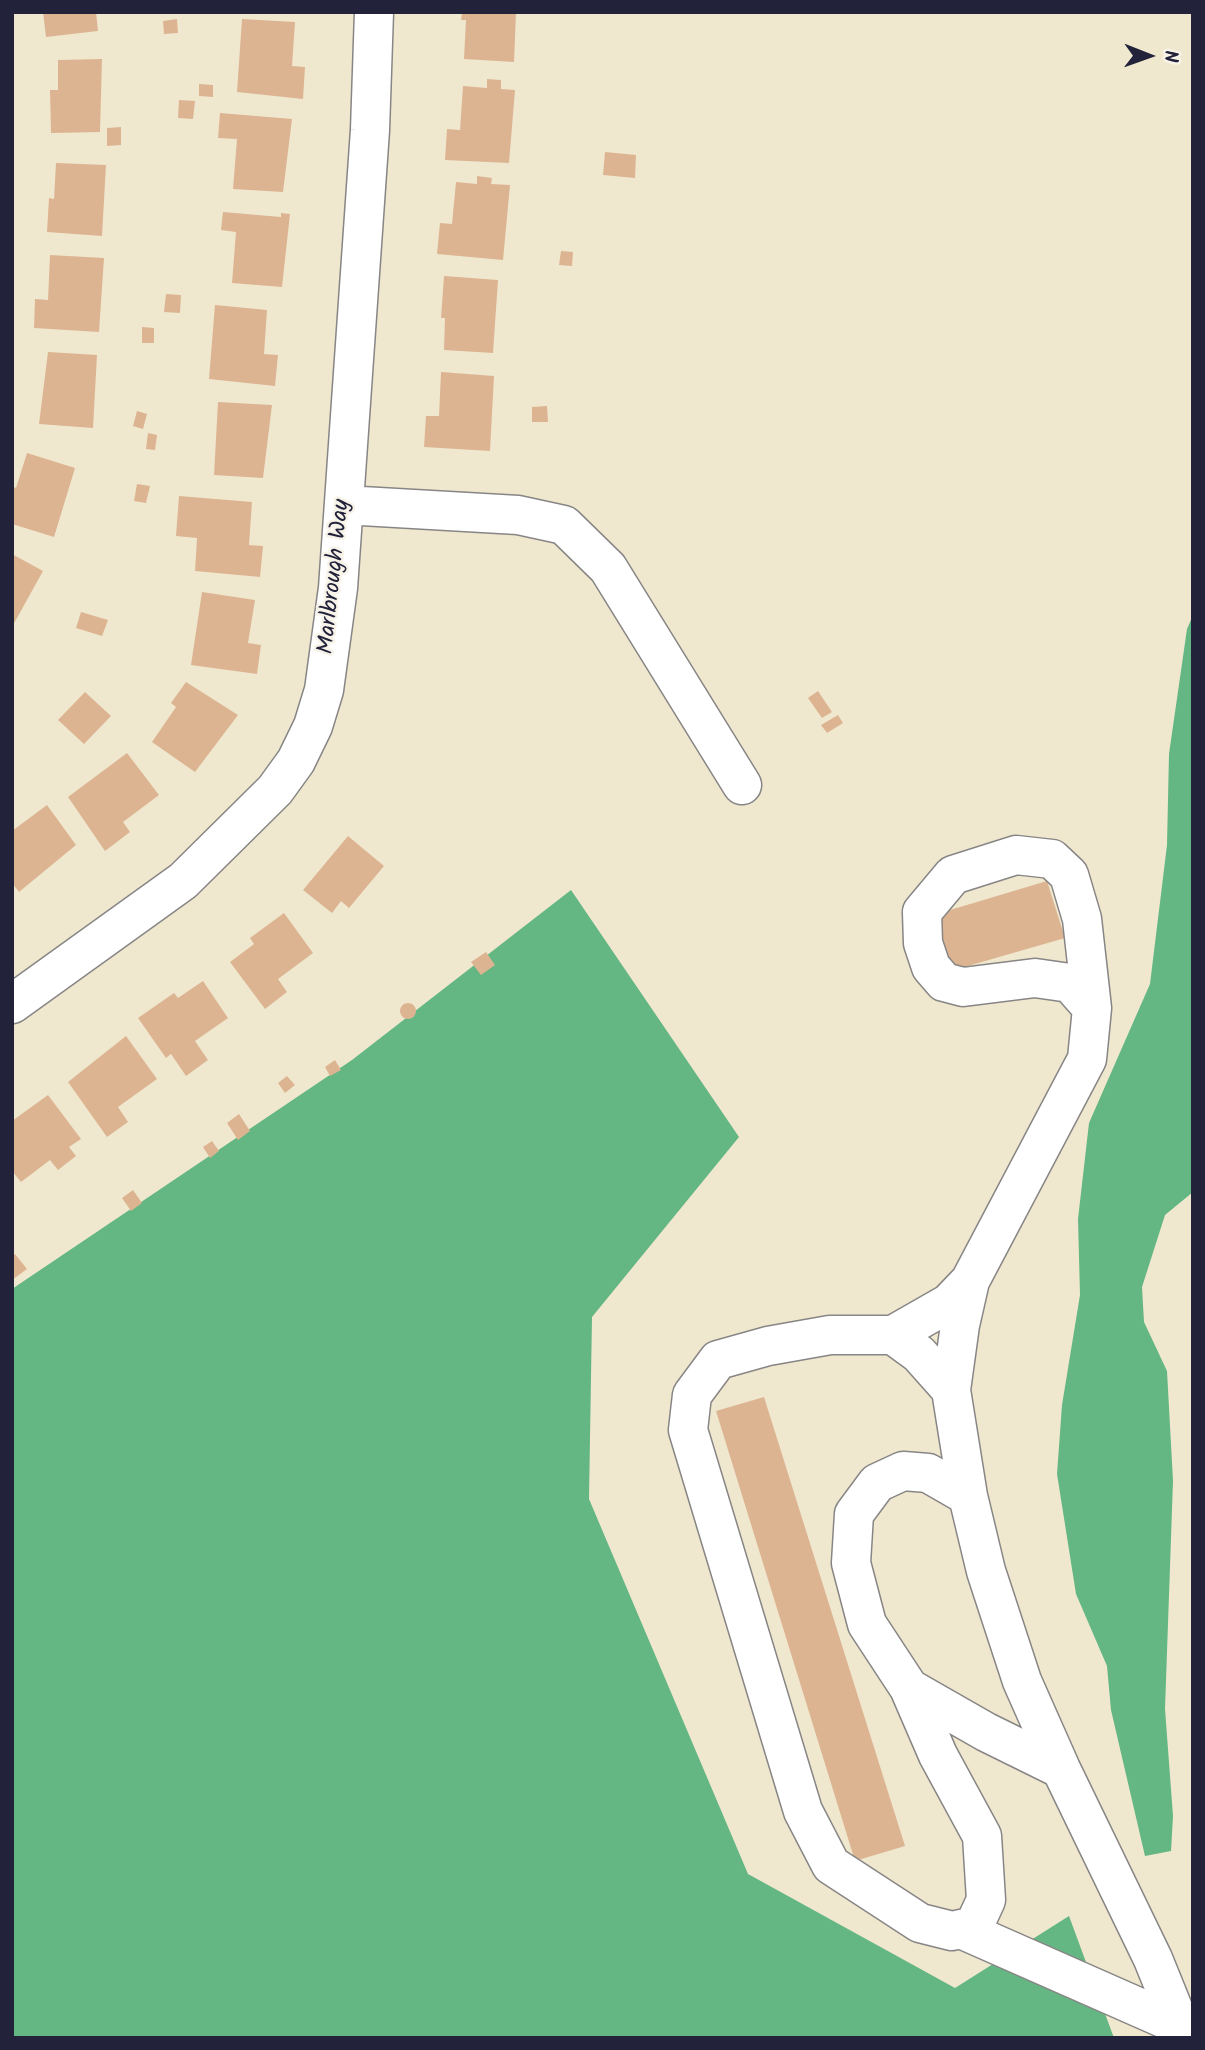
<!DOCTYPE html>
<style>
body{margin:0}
#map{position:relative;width:1205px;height:2050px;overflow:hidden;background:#efe8cf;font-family:Kalam,sans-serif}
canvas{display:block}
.frame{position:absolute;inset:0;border:14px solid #22223b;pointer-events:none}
.north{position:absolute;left:1114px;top:21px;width:70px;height:70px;-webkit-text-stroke:5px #f7f3e8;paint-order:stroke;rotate:91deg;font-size:19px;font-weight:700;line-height:28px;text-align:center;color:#22223b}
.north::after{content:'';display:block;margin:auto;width:24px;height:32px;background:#22223b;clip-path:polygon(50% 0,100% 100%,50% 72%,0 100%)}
</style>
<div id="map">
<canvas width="1205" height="2050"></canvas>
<div class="frame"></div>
<div class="north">N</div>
</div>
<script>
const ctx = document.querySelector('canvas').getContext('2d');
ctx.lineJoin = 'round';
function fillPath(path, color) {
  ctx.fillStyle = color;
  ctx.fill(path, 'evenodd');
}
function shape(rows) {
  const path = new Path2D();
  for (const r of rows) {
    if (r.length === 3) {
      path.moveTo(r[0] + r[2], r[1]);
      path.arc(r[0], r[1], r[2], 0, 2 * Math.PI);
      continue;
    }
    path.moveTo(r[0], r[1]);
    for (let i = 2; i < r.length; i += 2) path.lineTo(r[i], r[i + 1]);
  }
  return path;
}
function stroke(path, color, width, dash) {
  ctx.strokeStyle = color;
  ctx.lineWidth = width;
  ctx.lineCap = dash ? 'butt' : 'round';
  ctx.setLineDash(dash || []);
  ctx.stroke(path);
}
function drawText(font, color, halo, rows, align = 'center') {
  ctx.font = font + ' Kalam,sans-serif';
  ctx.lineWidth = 5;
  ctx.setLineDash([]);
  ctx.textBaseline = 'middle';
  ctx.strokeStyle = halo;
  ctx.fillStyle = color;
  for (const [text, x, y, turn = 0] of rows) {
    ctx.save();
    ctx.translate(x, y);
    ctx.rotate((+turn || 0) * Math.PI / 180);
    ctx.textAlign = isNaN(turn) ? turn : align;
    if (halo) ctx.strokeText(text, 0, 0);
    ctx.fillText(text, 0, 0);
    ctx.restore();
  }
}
fillPath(shape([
 [1193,615,1193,1192,1165,1215,1142,1287,1144,1322,1167,1371,1173,1481,1165,1709,1173,1816,1171,1851,1145,1856,1111,1710,1107,1666,1076,1594,1057,1474,1062,1405,1080,1295,1078,1219,1089,1123,1150,984,1167,845,1169,754,1187,629],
 [571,890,739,1137,592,1317,589,1499,748,1874,955,1988,1069,1916,1114,2038,12,2038,12,1289,352,1060]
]), '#64b683');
fillPath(shape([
 [43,12,96,12,98,31,46,37],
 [462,12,516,12,514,62,464,59,466,20,461,20],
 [177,19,178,33,164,34,163,21],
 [242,19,295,22,292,66,305,67,303,99,237,92],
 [102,59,100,132,51,133,50,90,58,90,58,60],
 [487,79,501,80,501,89,515,90,509,163,445,160,447,129,460,130,463,86,487,88],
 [199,84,213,85,213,97,199,96],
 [179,100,195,101,193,119,178,118],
 [220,113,292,119,283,192,233,189,237,139,218,138],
 [121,127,121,145,107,146,107,128],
 [605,152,636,155,635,178,603,175],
 [56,163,106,165,102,236,47,232,49,198,54,199],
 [477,176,492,178,491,184,510,185,503,260,437,254,440,223,452,224,456,182,477,184],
 [223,212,281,217,281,213,290,214,282,287,232,283,236,232,221,230],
 [561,251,573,252,572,266,559,265],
 [50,255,104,258,99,332,34,328,35,299,48,300],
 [444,276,498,280,493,353,444,350,445,318,441,318],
 [166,294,181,295,180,313,164,312],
 [215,305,267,310,264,354,278,355,275,386,209,379],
 [142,327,154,328,154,343,142,343],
 [48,352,97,355,93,428,39,424],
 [441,372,494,376,490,451,424,447,426,416,439,416],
 [218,402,272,405,263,478,214,475],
 [547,406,548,422,532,422,532,407],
 [137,411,147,414,143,429,133,426],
 [148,433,157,435,155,450,146,449],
 [27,453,75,468,54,537,12,524,12,486,16,488],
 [137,484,150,486,146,503,134,501],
 [179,496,252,502,249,545,263,546,260,577,195,571,197,538,176,536],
 [12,554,43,571,12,627],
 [202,592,255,600,248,643,261,645,257,674,191,665],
 [81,612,108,620,102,636,76,628],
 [186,682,238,715,195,772,152,742,176,707,171,703],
 [818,691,832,712,822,718,808,698],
 [85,692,111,716,84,744,58,720],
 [838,715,843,723,827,733,821,725],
 [127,753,159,795,123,822,130,832,105,851,68,797],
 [47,805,76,845,19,892,12,883,12,831],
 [348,836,384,866,349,908,341,901,332,913,303,890],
 [1047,881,1065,938,947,972,930,916],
 [284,913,313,953,278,979,287,992,265,1009,230,962,254,944,250,938],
 [486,952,495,965,481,975,471,962],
 [203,981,228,1018,195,1041,208,1060,186,1076,171,1054,166,1058,138,1018,174,993,178,998],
 [408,1011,8],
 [126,1036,157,1079,118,1107,128,1122,107,1137,68,1082],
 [335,1060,341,1070,330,1076,325,1067],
 [287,1076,295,1085,285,1093,278,1083],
 [48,1095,81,1139,69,1147,76,1156,58,1170,50,1160,21,1182,12,1171,12,1121],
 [239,1114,250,1131,238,1140,227,1123],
 [212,1141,219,1151,210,1158,203,1147],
 [133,1190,142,1203,131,1211,122,1198],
 [15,1254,27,1269,12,1280,12,1256],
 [764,1397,905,1846,855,1861,716,1411]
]), '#ddb492');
const minor = shape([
 [344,505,518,515,564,525,608,568,742,785],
 [12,1004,183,881,275,790,296,761,313,726,324,690,338,588,370,130,374,12],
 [1092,1008,1070,983,1035,978,963,987,944,982,931,967,923,943,922,912,953,875,1016,855,1052,859,1069,875,1082,919,1092,1008,1087,1059,970,1281,960,1325,951,1390,968,1496,986,1571,1022,1681,1061,1769,1153,1959,1185,2038],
 [893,1335,949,1303,970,1281],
 [968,1496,928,1473,903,1471,877,1483,854,1514,851,1563,867,1624,909,1688,986,1732,1061,1769],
 [909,1688,938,1755,982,1836,986,1900,974,1926,952,1931,920,1923,831,1865,803,1811,688,1430,692,1395,718,1360,768,1346,830,1335,893,1335,919,1354,951,1390],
 [961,1929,1181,2026,1193,2024]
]);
stroke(minor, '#888585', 41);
stroke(minor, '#fff', 38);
drawText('23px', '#22223b', '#f7f3e8', [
 ["Marlbrough Way",336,577,-84]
]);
</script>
